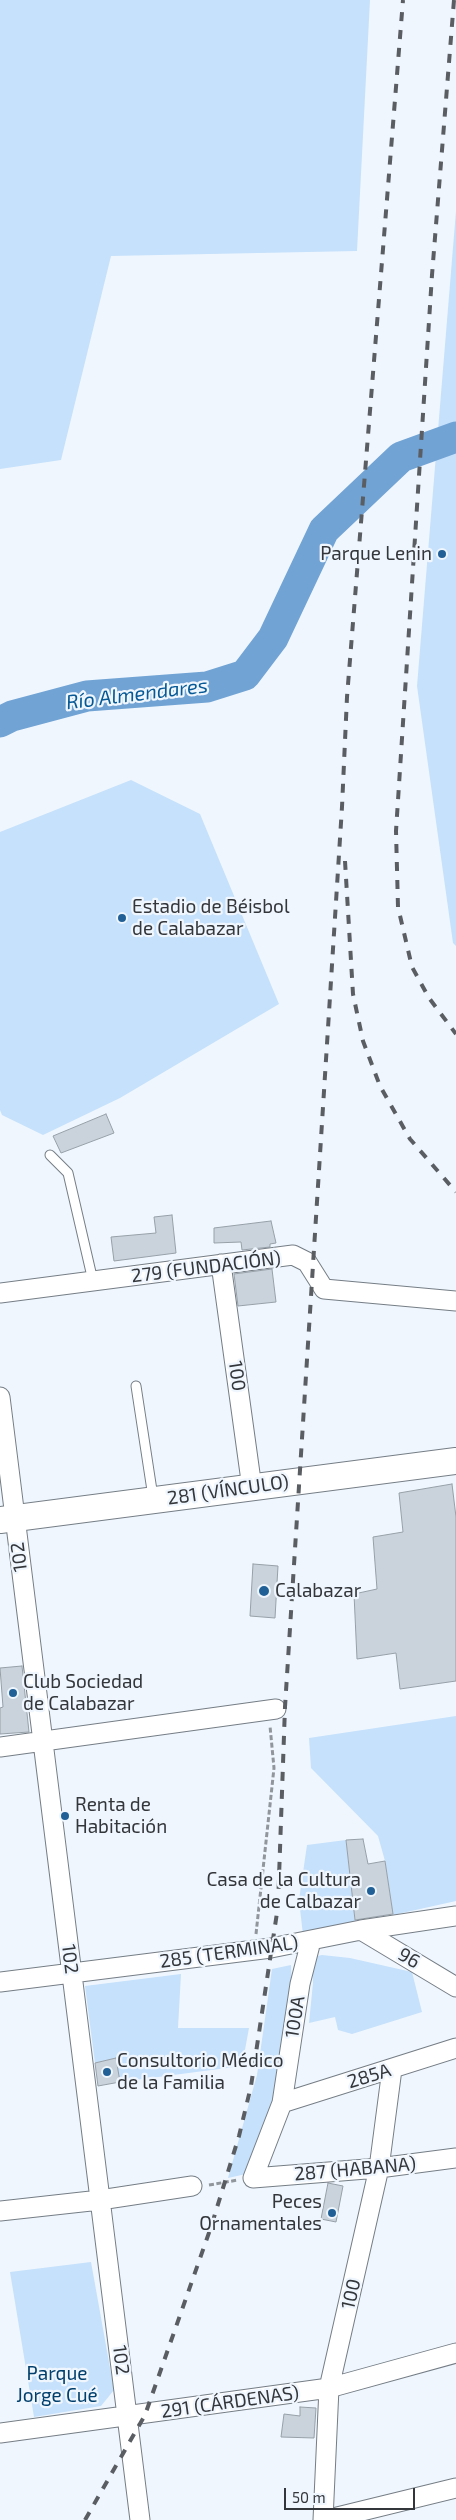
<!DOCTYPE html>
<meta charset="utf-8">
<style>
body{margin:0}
#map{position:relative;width:456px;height:2520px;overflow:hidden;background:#eff6fe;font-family:"Exo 2",sans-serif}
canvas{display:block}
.scale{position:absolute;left:284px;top:2488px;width:131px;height:22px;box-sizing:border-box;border:2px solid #33363a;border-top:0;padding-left:6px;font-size:15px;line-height:18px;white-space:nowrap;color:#33363a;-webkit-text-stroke:4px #eff6fe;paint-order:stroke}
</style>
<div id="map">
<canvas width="456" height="2520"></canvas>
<div class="scale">50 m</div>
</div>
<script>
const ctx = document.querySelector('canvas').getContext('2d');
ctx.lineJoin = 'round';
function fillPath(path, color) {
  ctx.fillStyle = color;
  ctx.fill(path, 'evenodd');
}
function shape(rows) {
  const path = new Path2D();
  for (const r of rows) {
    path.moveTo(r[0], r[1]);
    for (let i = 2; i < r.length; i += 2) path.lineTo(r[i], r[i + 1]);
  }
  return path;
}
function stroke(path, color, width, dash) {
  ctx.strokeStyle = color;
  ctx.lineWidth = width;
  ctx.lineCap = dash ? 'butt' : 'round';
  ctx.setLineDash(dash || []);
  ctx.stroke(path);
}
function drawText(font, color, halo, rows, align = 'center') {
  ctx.font = font + ' "Exo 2",sans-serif';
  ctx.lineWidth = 4.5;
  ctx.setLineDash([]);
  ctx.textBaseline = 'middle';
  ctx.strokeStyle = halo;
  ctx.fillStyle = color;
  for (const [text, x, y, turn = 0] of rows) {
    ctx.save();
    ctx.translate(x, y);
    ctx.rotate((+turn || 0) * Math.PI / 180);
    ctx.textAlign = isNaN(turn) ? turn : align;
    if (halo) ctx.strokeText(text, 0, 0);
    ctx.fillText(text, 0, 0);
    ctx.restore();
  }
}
fillPath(shape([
 [0,0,370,0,357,251,111,256,61,460,0,469],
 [456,211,456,946,453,943,417,686],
 [131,780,200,814,279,1004,120,1098,43,1135,2,1115,0,1110,0,832],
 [456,1716,456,1901,393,1915,385,1861,378,1836,311,1768,309,1738],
 [346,1840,355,1921,303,1935,299,1900,307,1845],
 [322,1955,350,1958,412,1972,422,2012,352,2034,338,2030,335,2017,309,2023,313,1983,312,1957],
 [291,1965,292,1994,272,2106,246,2174,228,2178,257,2075,272,1969],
 [181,1974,178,2028,249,2028,242,2066,120,2082,116,2059,95,2063,85,1986],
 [91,2262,114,2390,101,2406,34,2417,10,2272]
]), '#c6e1fb');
stroke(shape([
 [0,722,12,716,87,696,207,687,245,675,273,638,324,530,401,457,456,437]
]), '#71a3d4', 31);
const building = shape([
 [106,1114,114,1133,61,1153,53,1136,106,1114],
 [172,1215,176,1253,114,1261,111,1237,156,1233,154,1217,172,1215],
 [271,1221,276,1243,270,1244,270,1247,242,1250,241,1242,214,1243,214,1228,271,1221],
 [272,1269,276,1302,238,1306,234,1274,272,1269],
 [452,1484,456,1517,456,1681,400,1689,396,1653,357,1659,354,1594,377,1589,373,1537,403,1532,399,1493,452,1484],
 [253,1564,278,1566,275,1618,250,1616,253,1564],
 [22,1666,29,1732,0,1734,0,1708,3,1707,0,1668,22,1666],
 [363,1839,368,1864,385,1861,393,1914,355,1920,346,1840,363,1839],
 [116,2058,120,2082,98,2086,95,2063,116,2058],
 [328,2183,343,2186,336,2222,321,2219,328,2183],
 [300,2407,316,2408,314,2438,281,2437,284,2414,300,2416,300,2407]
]);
fillPath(building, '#cad2db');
stroke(building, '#97a0a8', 1);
const service = shape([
 [50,1155,68,1173,93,1281],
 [136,1386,153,1497]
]);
const minor = shape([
 [221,1264,252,1488],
 [0,1293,293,1255,307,1262,324,1289,456,1301],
 [0,1397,140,2520],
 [0,1747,276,1709],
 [361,1930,456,1987],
 [311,1941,300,1984,282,2103,253,2178,379,2168,456,2158],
 [0,1982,271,1948,361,1930,456,1916],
 [282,2103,456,2048],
 [0,2211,100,2200,192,2186],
 [0,2433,329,2388,456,2353],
 [323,2520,329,2388,379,2168,392,2069],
 [325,2520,456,2488]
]);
const secondary = shape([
 [0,1520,456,1461]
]);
stroke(service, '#757d85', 11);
stroke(minor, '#757d85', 21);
stroke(secondary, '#757d85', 28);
stroke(shape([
 [256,1934,274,1768,270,1726],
 [209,2185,238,2180]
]), '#91969c', 3, [5, 2.5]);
stroke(service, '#fff', 9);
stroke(minor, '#fff', 19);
stroke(secondary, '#fff', 26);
stroke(shape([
 [454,0,432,275,396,831,398,907,412,967,429,998,456,1034],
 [345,861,353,994,363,1041,380,1086,410,1139,456,1192],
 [85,2520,145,2415,211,2227,239,2136,251,2086,278,1906,285,1707,342,807,347,697,403,0]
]), '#5a5e63', 4, [9, 9]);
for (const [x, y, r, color] of [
 [442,554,5,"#206096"],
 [122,918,5,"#206096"],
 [264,1591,6,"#206096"],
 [13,1693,5,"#206096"],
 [65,1816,5,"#206096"],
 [371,1891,5,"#206096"],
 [107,2072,5,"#206096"],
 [332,2213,5,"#206096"]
]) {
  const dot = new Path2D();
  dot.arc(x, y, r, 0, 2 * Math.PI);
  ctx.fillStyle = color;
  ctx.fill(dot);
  stroke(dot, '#eff6fe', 2);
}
drawText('19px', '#33363a', '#eff6fe', [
 ["Parque Lenin",432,554,"right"],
 ["Estadio de Béisbol",132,907],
 ["de Calabazar",132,929],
 ["Calabazar",275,1591],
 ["Club Sociedad",23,1682],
 ["de Calabazar",23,1704],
 ["Renta de",75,1805],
 ["Habitación",75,1827],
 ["Casa de la Cultura",361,1880,"right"],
 ["de Calbazar",361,1902,"right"],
 ["Consultorio Médico",117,2061],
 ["de la Familia",117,2083],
 ["Peces",322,2202,"right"],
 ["Ornamentales",322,2224,"right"]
], 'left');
drawText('19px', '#33363a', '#eff6fe', [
 ["279 (FUNDACIÓN)",206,1267,-7],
 ["100",237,1376,82],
 ["281 (VÍNCULO)",228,1490,-8],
 ["102",19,1557,-97],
 ["285 (TERMINAL)",229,1952,-8],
 ["96",409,1958,30],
 ["102",70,1959,83],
 ["100A",295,2017,-81],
 ["285A",369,2076,-17],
 ["287 (HABANA)",355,2169,-5],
 ["100",351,2294,-77],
 ["102",121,2360,83],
 ["291 (CÁRDENAS)",230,2402,-8]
]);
drawText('19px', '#013f6c', '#eff6fe', [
 ["Parque",57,2374],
 ["Jorge Cué",57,2396]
]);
drawText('italic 20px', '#065995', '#eff6fe', [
 ["Río Almendares",137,694,-7]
]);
</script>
